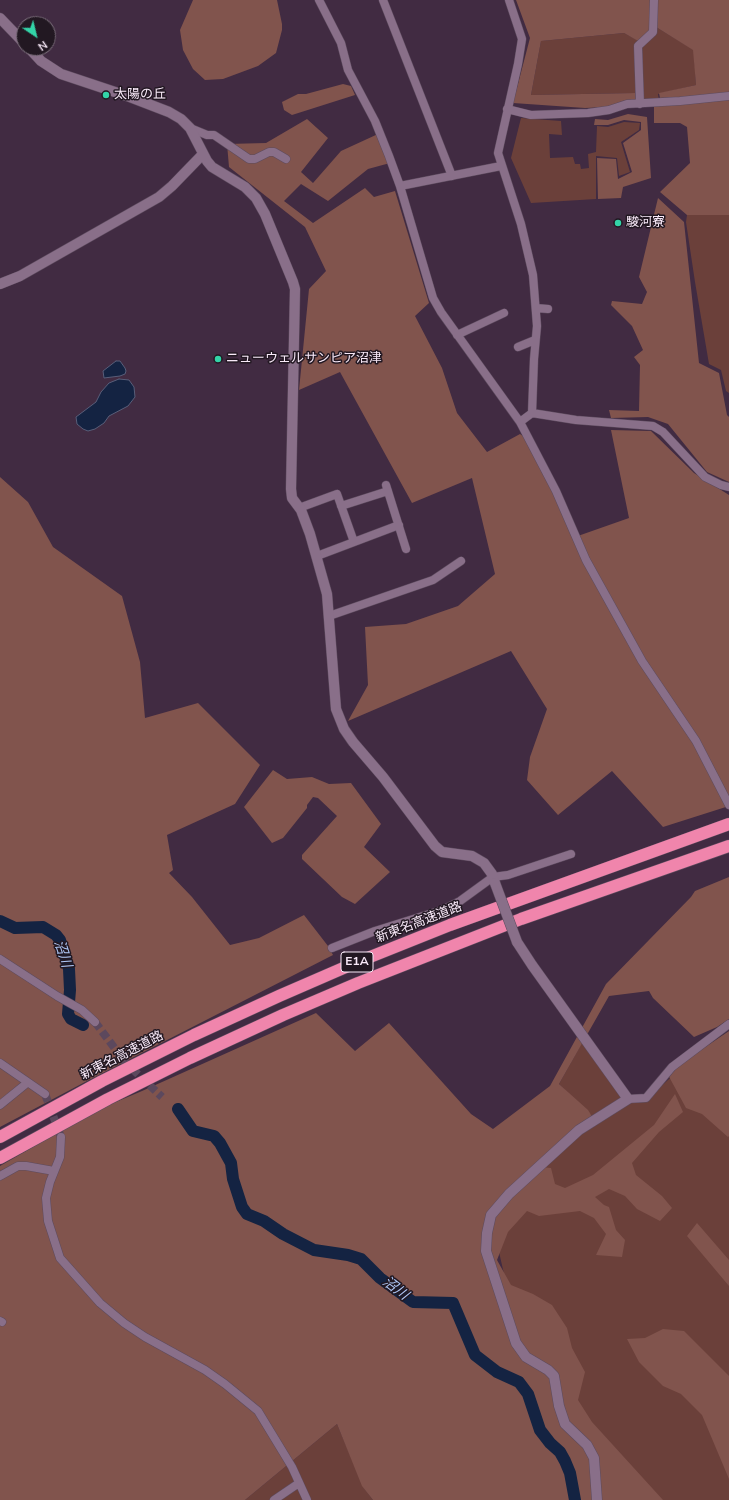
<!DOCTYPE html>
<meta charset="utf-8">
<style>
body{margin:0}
#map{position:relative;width:729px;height:1500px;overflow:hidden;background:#412b42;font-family:"Nunito Sans",sans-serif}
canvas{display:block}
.north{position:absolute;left:16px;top:16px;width:40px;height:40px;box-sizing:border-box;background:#221822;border:1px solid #786c78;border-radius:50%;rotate:145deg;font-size:11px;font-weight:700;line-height:16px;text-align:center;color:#f8e9f8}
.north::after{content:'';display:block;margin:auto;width:14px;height:18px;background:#33d4a8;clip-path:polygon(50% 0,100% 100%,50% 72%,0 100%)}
</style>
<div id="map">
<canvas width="729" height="1500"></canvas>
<div class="north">N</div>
</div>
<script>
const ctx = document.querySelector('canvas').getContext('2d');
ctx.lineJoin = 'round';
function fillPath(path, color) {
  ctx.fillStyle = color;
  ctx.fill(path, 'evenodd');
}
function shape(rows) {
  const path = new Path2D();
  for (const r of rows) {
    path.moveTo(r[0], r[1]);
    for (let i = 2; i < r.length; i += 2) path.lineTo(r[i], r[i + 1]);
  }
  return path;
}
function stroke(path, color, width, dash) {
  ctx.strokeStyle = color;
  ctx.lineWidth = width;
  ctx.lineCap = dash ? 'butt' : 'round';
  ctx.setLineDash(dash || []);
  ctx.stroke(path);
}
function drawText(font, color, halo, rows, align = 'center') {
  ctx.font = font + ' "Nunito Sans","Noto Sans JP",sans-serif';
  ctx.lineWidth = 3;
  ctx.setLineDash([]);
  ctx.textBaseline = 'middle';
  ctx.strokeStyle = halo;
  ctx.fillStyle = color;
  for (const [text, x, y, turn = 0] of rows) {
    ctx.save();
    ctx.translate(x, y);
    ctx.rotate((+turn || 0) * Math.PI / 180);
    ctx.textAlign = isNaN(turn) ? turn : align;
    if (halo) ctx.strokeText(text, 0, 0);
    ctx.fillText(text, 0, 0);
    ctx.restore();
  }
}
fillPath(shape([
 [656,27,694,50,696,85,658,94,659,101,638,101,638,46],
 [624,33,637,40,635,93,531,95,541,41],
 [521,118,561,121,562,135,549,134,550,158,573,157,575,164,580,164,581,169,589,168,588,154,596,152,597,126,608,127,624,122,640,123,639,130,621,142,630,172,619,176,617,158,596,156,596,199,531,203,511,158],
 [687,215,729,215,729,393,726,391,721,370,709,364,695,282,686,222],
 [729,1035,729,1500,639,1500,507,1287,491,1217,581,1132,632,1099,647,1099,679,1070],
 [582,1043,624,1099,593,1117,559,1084],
 [337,1424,364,1488,373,1500,245,1500]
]), '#6b403a');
fillPath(shape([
 [193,0,277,0,282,24,282,30,276,53,258,66,223,79,205,80,193,69,183,50,180,30],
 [516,0,652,0,649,33,638,41,624,33,541,41,531,95,635,93,636,99,608,107,585,108,513,103,530,38],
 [655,0,729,0,729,96,660,98,659,93,696,85,693,50,656,27],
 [343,84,351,86,355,95,292,115,284,110,282,102,298,94,306,94],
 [729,97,729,215,687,215,660,192,690,163,687,127,680,123,654,123,654,105],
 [628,114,647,117,651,178,623,187,621,198,598,199,597,158,616,159,618,179,632,172,623,143,641,130,641,122,624,120,608,125,594,125,595,119,608,120],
 [307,119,328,138,301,172,313,183,341,151,378,134,390,163,368,169,328,201,301,184,284,201,313,223,365,188,374,197,395,191,429,303,415,316,442,368,457,413,487,452,520,434,527,439,575,537,629,518,611,430,651,431,694,473,729,495,729,806,663,827,612,771,558,815,527,780,530,757,547,709,511,651,348,721,368,685,365,627,406,624,458,606,495,574,472,478,412,503,340,372,299,390,309,289,326,271,305,227,229,167,227,144,266,143],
 [658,198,684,222,699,363,719,373,727,415,729,417,729,482,707,472,668,424,648,417,611,418,609,410,639,411,640,365,634,357,643,350,632,326,611,305,612,301,642,304,647,292,639,277],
 [0,477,28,502,53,547,122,596,140,662,145,718,198,703,260,765,235,804,167,835,173,870,169,873,192,897,230,945,259,938,304,915,328,946,333,955,87,1081,0,1127],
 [273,770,287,779,312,777,329,784,351,783,381,824,364,847,390,872,355,904,342,897,302,859,302,855,337,816,318,798,313,797,307,805,307,808,283,838,272,843,244,807],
 [729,877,729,1019,717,1027,694,1037,653,998,649,991,609,996,559,1084,588,1110,593,1118,540,1167,551,1168,555,1184,565,1188,593,1175,654,1125,675,1094,683,1112,659,1132,632,1163,636,1175,662,1196,672,1208,660,1221,637,1209,625,1196,609,1189,595,1197,604,1205,609,1207,616,1230,625,1240,622,1257,596,1255,606,1234,594,1218,580,1211,539,1216,527,1211,508,1232,497,1260,511,1285,533,1294,552,1305,567,1328,572,1348,585,1372,578,1400,592,1422,663,1500,373,1500,362,1486,337,1424,245,1500,0,1500,0,1166,99,1109,142,1091,316,1013,355,1051,389,1023,471,1114,493,1129,550,1086,606,984,691,897,695,891],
 [729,1031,729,1136,728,1137,702,1114,686,1108,667,1073],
 [697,1223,729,1260,729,1286,687,1236],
 [663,1329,684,1331,729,1376,729,1479,702,1415,681,1394,663,1386,639,1362,627,1339,645,1338]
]), '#81544d');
const water = shape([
 [116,361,120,361,125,368,126,371,125,374,120,376,104,378,103,371,116,361],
 [119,379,129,380,134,387,135,397,128,406,109,416,104,423,95,429,88,431,83,429,77,424,76,417,96,402,101,392,109,383,119,379]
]);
fillPath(water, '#142342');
stroke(water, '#585e79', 1);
stroke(shape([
 [0,921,15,928,43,927,56,935,60,940,69,969,70,990,68,1014,71,1019,83,1025],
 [178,1109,193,1131,214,1136,220,1143,231,1163,233,1179,242,1207,247,1214,264,1221,283,1234,314,1250,348,1255,361,1259,380,1278,413,1302,453,1303,475,1355,497,1372,519,1382,528,1394,540,1430,550,1443,560,1452,565,1461,570,1473,575,1500]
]), '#142342', 12);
stroke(shape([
 [95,1022,125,1062,162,1097],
 [45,1094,61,1137]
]), '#5c485d', 8, [8, 4]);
const minor = shape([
 [319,0,341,43,348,70,375,121,389,156,400,186,433,298,441,312,520,422,556,491,586,560,642,661,696,741,729,805],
 [383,0,452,176],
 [509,0,522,39,518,64,498,153,521,224,533,275,537,326,534,359,532,413],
 [640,104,638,46,653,32,654,0],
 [507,109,531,115,588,113,609,110,627,104,680,101,729,96],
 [190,128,207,135,214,135,249,159,255,159,269,152,274,152,286,159],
 [400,186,501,166],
 [536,308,548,309],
 [457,335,504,313],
 [518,347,535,340],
 [520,422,532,413,576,420,653,426,663,432,705,477,721,485,729,487],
 [386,485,406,549],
 [341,506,388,491],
 [299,508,337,494,354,542],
 [317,556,399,525],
 [329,616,433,580,461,561],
 [332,948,375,931,442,910,460,901,493,877,508,875,571,854],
 [0,959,57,996,82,1010,95,1022],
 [0,1063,45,1094],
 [628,1099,646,1098,672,1067,729,1024],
 [0,1105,27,1083],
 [61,1137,60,1157,50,1182,46,1198,48,1221,60,1258,100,1303,124,1323,145,1337,205,1370,225,1384,258,1411,292,1467,307,1500],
 [0,1176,18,1166,26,1166,54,1171],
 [0,1321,2,1322],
 [274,1500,299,1483]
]);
const tertiary = shape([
 [0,18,24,43],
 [29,48,41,61,61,74,130,97,169,112,181,119,190,128,207,161,212,167,245,187,256,198,265,214,293,282,295,289,291,489,292,498,301,510,310,534,327,594,336,709,344,729,353,742,383,777,435,846,442,852,472,856,484,863,492,874,495,883],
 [0,284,20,276,159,197,172,186,203,154],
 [517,942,532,965,628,1099,579,1130,509,1194,491,1215,487,1233,486,1251,516,1343,526,1357,548,1370,554,1376,559,1406,565,1424,587,1445,594,1458,597,1500]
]);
const motorway = shape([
 [0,1137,102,1081,194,1035,279,996,355,963,450,925,729,824],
 [0,1158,108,1099,190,1058,283,1015,358,983,521,919,729,846]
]);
stroke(minor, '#5d4b5e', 9);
stroke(tertiary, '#5d4b5e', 11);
stroke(motorway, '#5d4b5e', 13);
stroke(minor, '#896f89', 8);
stroke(tertiary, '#896f89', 10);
stroke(motorway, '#f085ac', 12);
const tertiaryBridge = shape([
 [495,883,517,942]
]);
stroke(tertiaryBridge, '#5d4b5e', 11, []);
stroke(tertiaryBridge, '#896f89', 10);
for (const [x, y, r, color] of [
 [106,95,4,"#33d4a8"],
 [618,223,4,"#33d4a8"],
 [218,359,4,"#33d4a8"]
]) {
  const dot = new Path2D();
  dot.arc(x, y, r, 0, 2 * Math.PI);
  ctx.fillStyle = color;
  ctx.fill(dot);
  stroke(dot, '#221822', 1.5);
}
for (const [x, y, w] of [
 [357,962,32]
]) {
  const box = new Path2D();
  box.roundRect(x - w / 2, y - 10, w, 20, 3);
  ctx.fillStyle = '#221822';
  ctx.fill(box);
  stroke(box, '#f8e9f8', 1);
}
drawText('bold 12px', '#f8e9f8', null, [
 ["E1A",357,962]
]);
drawText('13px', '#f8e9f8', '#221822', [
 ["太陽の丘",114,95],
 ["駿河寮",626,223],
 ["ニューウェルサンピア沼津",226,359]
], 'left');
drawText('13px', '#f8e9f8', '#221822', [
 ["新東名高速道路",419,923,-21],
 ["新東名高速道路",122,1056,-27]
]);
drawText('italic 14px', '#afc8f8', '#221822', [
 ["沼川",62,954,72],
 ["沼川",395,1289,37]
]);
</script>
